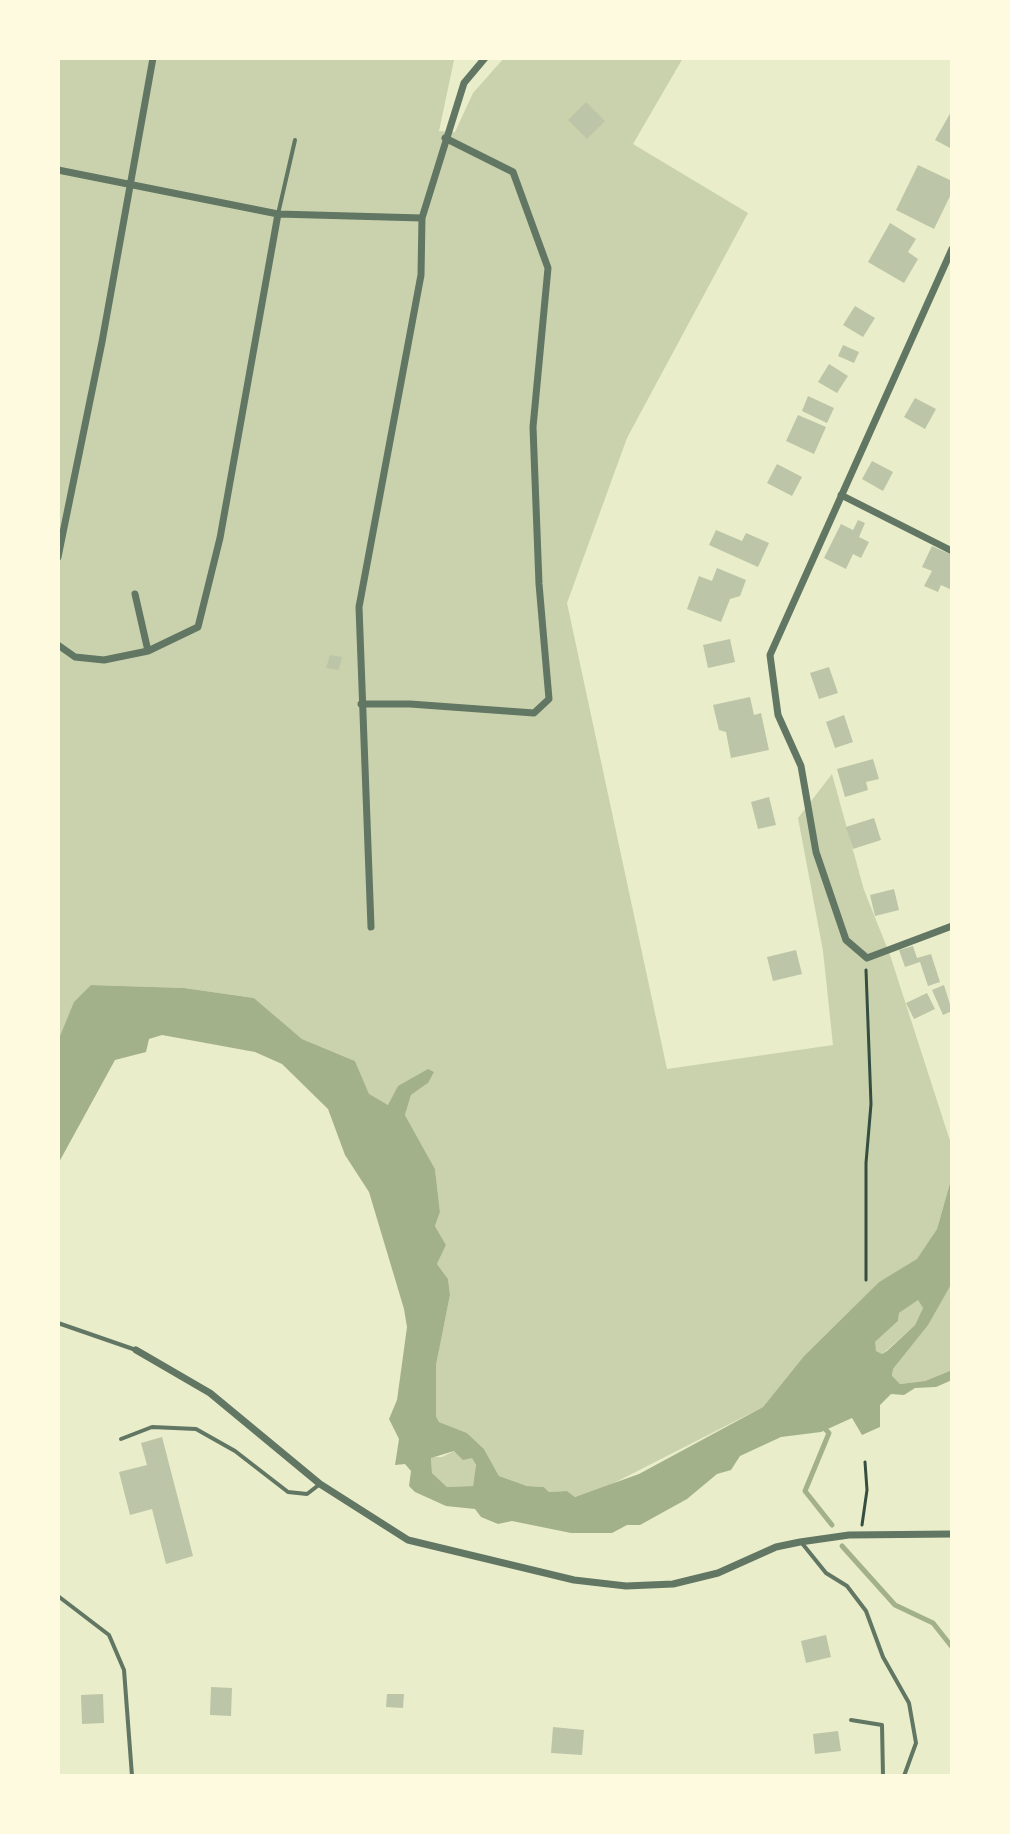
<!DOCTYPE html>
<style>
body{margin:0}
#map{position:relative;width:1010px;height:1834px;overflow:hidden;background:#e9edc9;font-family:"Alegreya Sans",sans-serif}
canvas{display:block}
.frame{position:absolute;inset:0;border:60px solid #fefae0;pointer-events:none}
</style>
<div id="map">
<canvas width="1010" height="1834"></canvas>
<div class="frame"></div>
</div>
<script>
const ctx = document.querySelector('canvas').getContext('2d');
ctx.lineJoin = 'round';
function fillPath(path, color) {
  ctx.fillStyle = color;
  ctx.fill(path, 'evenodd');
}
function shape(rows) {
  const path = new Path2D();
  for (const r of rows) {
    path.moveTo(r[0], r[1]);
    for (let i = 2; i < r.length; i += 2) path.lineTo(r[i], r[i + 1]);
  }
  return path;
}
function stroke(path, color, width, dash) {
  ctx.strokeStyle = color;
  ctx.lineWidth = width;
  ctx.lineCap = dash ? 'butt' : 'round';
  ctx.setLineDash(dash || []);
  ctx.stroke(path);
}
fillPath(shape([
 [58,58,454,60,439,131,455,132,473,93,504,58,683,58,633,144,748,213,627,438,567,603,667,1069,833,1045,823,951,798,818,832,774,864,890,890,955,952,1147,952,1176,937,1229,917,1260,879,1282,804,1356,763,1407,606,1487,575,1497,567,1491,549,1492,544,1487,527,1486,499,1476,484,1449,467,1433,439,1422,436,1416,436,1364,450,1295,448,1279,437,1264,446,1245,435,1226,440,1212,435,1169,405,1115,411,1095,428,1083,388,1105,369,1095,355,1061,302,1039,254,998,184,988,91,985,58,1041],
 [952,1283,952,1370,925,1381,900,1384,892,1377,893,1369,924,1329],
 [918,1299,923,1308,915,1325,887,1350,882,1354,875,1351,875,1342,898,1321,899,1313],
 [454,1451,465,1458,472,1457,476,1466,473,1486,447,1487,432,1473,431,1457,442,1457]
]), '#cad2ad');
fillPath(shape([
 [91,985,184,988,254,998,302,1039,355,1061,369,1094,388,1105,398,1086,428,1069,434,1072,428,1083,411,1095,405,1115,435,1169,440,1212,435,1226,446,1245,437,1264,448,1279,450,1295,436,1365,436,1416,439,1422,467,1433,484,1449,499,1476,527,1486,544,1487,549,1492,567,1491,575,1497,639,1474,763,1407,804,1356,879,1282,917,1259,937,1229,952,1176,952,1283,928,1325,893,1369,892,1376,900,1384,925,1381,952,1370,952,1380,936,1387,915,1388,904,1395,891,1394,880,1405,880,1427,862,1435,852,1418,821,1432,781,1437,740,1456,731,1470,717,1474,687,1499,640,1525,627,1525,612,1533,571,1533,512,1521,498,1524,481,1517,475,1509,446,1506,415,1492,409,1486,411,1471,405,1464,395,1465,399,1439,389,1419,397,1400,407,1327,404,1309,369,1192,345,1155,328,1109,282,1064,255,1052,162,1035,149,1039,146,1052,115,1060,58,1164,58,1041,74,1002],
 [918,1300,923,1308,915,1325,887,1351,882,1354,876,1351,875,1342,898,1321,899,1313],
 [454,1451,463,1460,472,1458,476,1465,473,1486,447,1487,432,1473,431,1458]
]), '#a3b18a');
stroke(shape([
 [823,1427,829,1433,805,1491,832,1525],
 [842,1546,895,1605,933,1623,952,1647]
]), '#a3b18a', 5);
fillPath(shape([
 [586,102,605,121,587,139,568,120],
 [952,110,952,149,935,140],
 [918,165,952,181,952,192,934,229,896,210],
 [890,223,916,239,908,252,918,259,904,283,868,262],
 [855,306,875,318,863,337,843,325],
 [843,345,859,352,854,363,838,356],
 [829,364,848,376,837,393,818,382],
 [808,396,834,408,827,423,802,411],
 [915,398,936,409,925,429,904,417],
 [798,415,826,427,814,454,786,441],
 [872,461,893,472,883,491,862,479],
 [777,464,802,477,792,496,767,483],
 [858,520,865,523,859,537,869,542,861,558,853,554,846,569,824,558,841,524,853,530],
 [716,530,742,541,746,533,769,543,758,567,709,545],
 [932,546,952,555,952,590,941,585,938,592,924,586,932,571,922,567],
 [717,568,746,580,740,596,730,599,721,622,687,609,699,576,712,581],
 [730,639,735,662,708,668,703,645],
 [330,655,342,657,339,670,326,668],
 [829,667,838,693,819,699,810,673],
 [750,697,754,715,761,713,769,750,731,758,726,732,719,730,713,705],
 [844,715,853,742,835,748,826,722],
 [873,759,879,779,866,782,868,790,845,797,837,769],
 [769,797,776,825,758,829,751,802],
 [874,818,881,840,853,849,846,827],
 [894,889,899,910,875,916,870,895],
 [913,946,917,958,931,954,940,982,928,986,920,962,905,967,899,950],
 [796,950,802,974,773,981,767,957],
 [944,985,952,1011,943,1015,932,990],
 [927,993,935,1009,914,1019,906,1003],
 [162,1437,193,1556,166,1564,152,1509,130,1515,119,1472,147,1465,141,1443],
 [826,1635,831,1657,806,1663,801,1641],
 [211,1687,232,1688,231,1716,210,1715],
 [103,1694,104,1723,82,1724,81,1695],
 [387,1694,404,1694,403,1708,386,1707],
 [553,1727,584,1730,582,1755,551,1753],
 [838,1731,841,1751,815,1754,813,1734]
]), '#bcc5a7');
stroke(shape([
 [866,1280,866,1163,871,1104,866,970],
 [862,1525,867,1490,865,1462]
]), '#344e41', 3);
stroke(shape([
 [278,214,295,140],
 [58,1323,136,1350],
 [121,1439,152,1427,196,1429,235,1451,288,1492,307,1494,320,1484],
 [801,1542,826,1573,847,1586,866,1611,883,1657,909,1703,916,1743,904,1776],
 [58,1596,109,1635,124,1670,132,1776],
 [851,1720,882,1725,883,1776]
]), '#617663', 4);
stroke(shape([
 [58,170,278,214,422,218,464,83,485,58],
 [952,249,770,655,778,715,801,766,816,852,846,940,867,958,952,926],
 [841,495,952,551],
 [58,557,102,342,153,58],
 [58,645,75,657,104,660,148,651,135,594],
 [148,651,198,627,220,538,278,214],
 [361,704,410,704,534,713,549,699,539,584,533,427,548,268,513,172,445,138],
 [371,927,359,607,421,275,422,218],
 [136,1350,210,1393,320,1484,408,1540,574,1580,626,1586,673,1584,718,1573,776,1547,800,1542,849,1535,952,1534]
]), '#617663', 7);
</script>
